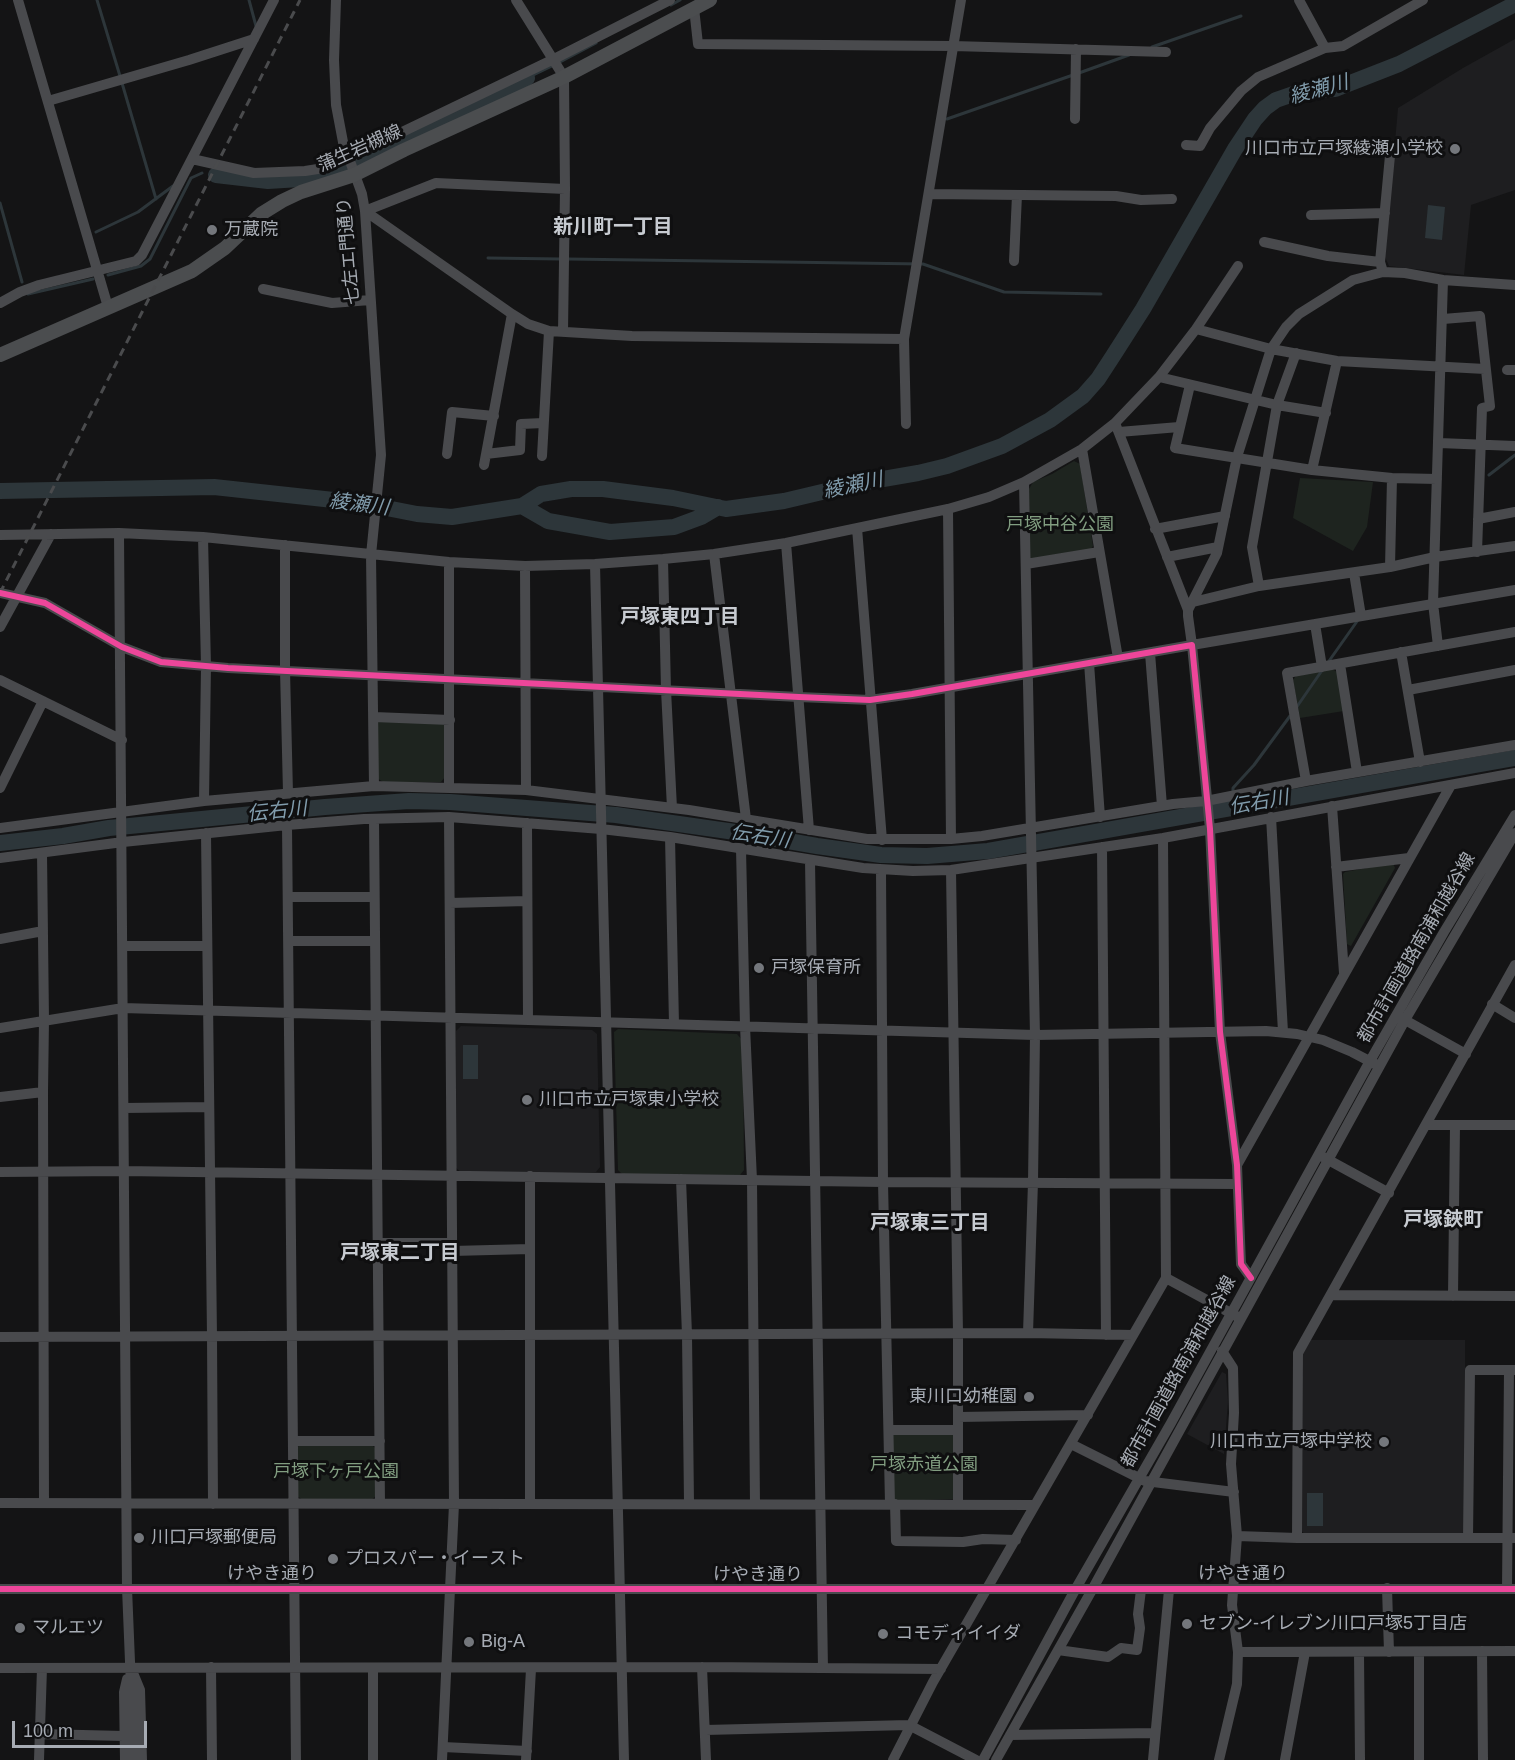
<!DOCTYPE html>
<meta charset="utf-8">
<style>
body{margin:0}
#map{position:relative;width:1515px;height:1760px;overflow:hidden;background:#141415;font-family:Helvetica,sans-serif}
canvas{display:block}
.scale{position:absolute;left:12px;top:1721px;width:135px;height:27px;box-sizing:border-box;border:3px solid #a7acb4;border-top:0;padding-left:8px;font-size:18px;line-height:21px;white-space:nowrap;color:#a7acb4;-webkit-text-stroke:4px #0f0f10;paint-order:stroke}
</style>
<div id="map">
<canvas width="1515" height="1760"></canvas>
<div class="scale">100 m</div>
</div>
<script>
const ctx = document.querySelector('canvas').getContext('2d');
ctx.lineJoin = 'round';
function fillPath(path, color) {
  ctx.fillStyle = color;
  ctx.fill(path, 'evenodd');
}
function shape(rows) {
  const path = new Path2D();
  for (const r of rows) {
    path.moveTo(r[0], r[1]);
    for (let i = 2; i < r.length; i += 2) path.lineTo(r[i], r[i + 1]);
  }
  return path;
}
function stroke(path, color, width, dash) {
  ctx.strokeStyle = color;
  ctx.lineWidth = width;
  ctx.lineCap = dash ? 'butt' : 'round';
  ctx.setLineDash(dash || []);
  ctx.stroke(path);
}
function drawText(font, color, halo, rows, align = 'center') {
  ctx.font = font + ' Helvetica,"Noto Sans JP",sans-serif';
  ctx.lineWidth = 6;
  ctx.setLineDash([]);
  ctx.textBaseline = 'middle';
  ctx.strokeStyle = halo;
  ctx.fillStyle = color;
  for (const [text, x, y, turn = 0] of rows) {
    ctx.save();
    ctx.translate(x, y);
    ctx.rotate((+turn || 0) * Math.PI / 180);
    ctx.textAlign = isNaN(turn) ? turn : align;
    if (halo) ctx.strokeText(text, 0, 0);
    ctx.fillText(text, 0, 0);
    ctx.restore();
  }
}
fillPath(shape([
 [1515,39,1515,190,1471,205,1464,275,1389,266,1385,257,1398,108,1463,68],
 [461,1026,592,1030,597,1034,600,1167,596,1172,461,1172,456,1168,456,1031],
 [1311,1340,1465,1340,1465,1530,1462,1534,1305,1534,1301,1531,1303,1353],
 [1222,1372,1226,1374,1228,1401,1224,1454,1187,1434]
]), '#1e1e20');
fillPath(shape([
 [1074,461,1080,464,1093,546,1091,549,1030,559,1029,489,1033,482,1052,474],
 [1300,478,1373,482,1367,527,1353,551,1293,518],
 [1332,669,1337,672,1344,711,1300,718,1293,680,1297,674],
 [380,721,442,723,445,725,445,777,441,782,383,782,377,778,377,723],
 [1393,863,1395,868,1351,946,1347,944,1343,874,1345,872],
 [618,1029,737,1034,743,1041,744,1170,740,1175,622,1174,618,1170,614,1032],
 [895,1433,950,1433,955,1436,953,1499,897,1501,893,1498,892,1436],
 [300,1444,371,1444,376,1449,376,1496,371,1500,303,1500,297,1496,296,1449]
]), '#1e241f');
fillPath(shape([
 [1428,205,1445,207,1442,240,1425,238],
 [463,1045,478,1045,478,1079,463,1079],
 [1307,1493,1323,1493,1323,1526,1307,1526]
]), '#2d363a');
stroke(shape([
 [97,0,120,76],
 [249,0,256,26],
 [671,5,680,0],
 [1152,47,1241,16],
 [560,62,596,43],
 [1079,73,1129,55],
 [527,78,552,66],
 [122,83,156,199],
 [947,119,1073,75],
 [0,203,22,282],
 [96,232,138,212,173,186],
 [488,258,561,259],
 [568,259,923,264,1004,292,1101,294],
 [108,275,141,266,150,259,191,178,202,173],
 [28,294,93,279],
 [1489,475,1515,455],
 [1329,661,1358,620],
 [1296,708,1323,669],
 [1233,808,1233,788,1254,765,1290,716]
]), '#2d363a', 3);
stroke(shape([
 [357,162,498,94,527,78],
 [216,175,268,181,300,179,321,176,344,168],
 [0,491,214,487,361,503,417,514,452,517,522,506,541,494,571,489,603,489,673,498,726,509,784,501,860,483,918,473,947,466,1002,446,1050,420,1083,396,1098,379,1113,356,1143,309,1235,149,1255,119,1265,108,1276,100,1302,91,1335,89,1399,64,1515,4],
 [522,506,548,521,610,532,674,527,701,517,718,507],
 [0,843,63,836,109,828,325,807,409,801,450,802,616,815,742,833,817,846,881,855,927,856,988,851,1515,758]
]), '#2d363a', 16);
stroke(shape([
 [18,0,108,307],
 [336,0,334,60,336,105,343,142,362,194,365,211,381,455,371,555,374,786],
 [516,0,564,77,565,189,563,332],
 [1299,0,1325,48],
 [694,8,698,44,953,46,1166,52],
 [48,101,189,60,254,39],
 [1075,119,1076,49],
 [1186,145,1200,146,1210,128,1241,91,1258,77,1325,48,1343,46,1423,0],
 [192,159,254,173,305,171,324,168,348,158,554,59,670,0],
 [565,189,436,183,365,211,512,314,528,324,549,331,632,336,904,339],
 [929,194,1116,196,1141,200,1172,199],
 [1311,215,1385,213],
 [1264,242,1328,256,1380,262],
 [1014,261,1017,195],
 [1383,272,1380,262,1391,145],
 [1515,285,1443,280,1405,273,1383,272,1353,280,1299,314,1286,327,1271,349,1237,457,1217,553,1188,610,1188,616,1192,645,1515,590],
 [263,289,332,303,370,300],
 [0,303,20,292,39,285,136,261,142,255,274,0],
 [1443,319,1480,316,1490,406,1482,408,1477,552],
 [1196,329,1271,349,1337,361,1485,369],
 [1507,370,1515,370],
 [1159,377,1196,329,1238,266],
 [1190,385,1175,448,1312,470,1392,478,1437,479],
 [1115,423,1188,610],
 [906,424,904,339,961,0],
 [1119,432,1179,427],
 [1439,443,1515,446],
 [1082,449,1118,658],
 [447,454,452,412,494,416],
 [486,454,520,450,521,424,543,423],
 [542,456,549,331],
 [484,465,512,314],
 [1312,470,1337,361],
 [1024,482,1035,1035,1033,1182,1028,1333],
 [948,509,951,839],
 [1478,519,1515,512],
 [857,528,882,840],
 [1155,529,1225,516],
 [119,533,127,1588,134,1760],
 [0,535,119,533,203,537,449,562,525,566,595,564,663,559,714,554,786,543,948,509,989,497,1024,482,1082,449,1115,423,1159,377,1277,405,1326,413],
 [203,537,206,666,204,801],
 [786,543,809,830],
 [285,545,285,670,288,793],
 [714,554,746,819],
 [1167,557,1218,547],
 [663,559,666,690,672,808],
 [595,564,624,1760],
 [1026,564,1099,552],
 [525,566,526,790],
 [1390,567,1392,478],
 [1354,573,1361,616],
 [1259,586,1390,567,1435,557,1515,546],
 [0,593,45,603,122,647,161,662,228,668,799,697,870,700,912,694,1192,645,1210,829,1220,1032,1237,1165,1241,1264,1251,1278],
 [1193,602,1259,586,1252,547,1277,405,1296,353],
 [1315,624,1322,667],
 [0,627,51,534],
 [1438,646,1433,603,1443,280],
 [1401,652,1420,762],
 [1150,653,1162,806],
 [1089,663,1100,817],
 [1340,664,1357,772],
 [0,680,122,740],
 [1408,690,1515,670],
 [374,717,450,720],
 [1306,781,1287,673,1515,632],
 [449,787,449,562],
 [0,788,43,701],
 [1332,806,1344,973],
 [1271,817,1283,1032],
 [374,819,380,1503],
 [527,823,528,1020],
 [287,825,296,1760],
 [0,828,204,801,374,786,526,790,689,810,867,839,951,839,982,836,1173,804,1206,801,1306,781,1515,745],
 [206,833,212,1337,213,1504],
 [670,837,674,1024],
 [1102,847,1106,1335],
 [741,849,745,1026,752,1180,755,1504],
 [42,853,44,1020,43,1092,44,1502],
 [0,858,123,842,287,825,364,819,449,817,601,829,670,837,863,868,913,871,951,870,1163,838,1515,773],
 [810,861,823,1668],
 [1336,867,1409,858],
 [881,870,883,1182,890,1504],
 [951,870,958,1333,958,1505],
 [288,897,373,897],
 [450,903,527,901],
 [0,939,43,931],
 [289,941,374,941],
 [123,946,207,946],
 [1492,1004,1515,1018],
 [1405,1020,1466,1054],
 [0,1028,123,1008,1035,1035,1266,1031,1297,1034,1323,1040,1352,1052,1379,1066],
 [0,1097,43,1092],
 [124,1108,209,1107],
 [1427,1125,1515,1125],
 [1323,1157,1389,1193],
 [1237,1165,1451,785],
 [0,1172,124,1171,883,1182,1237,1184],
 [681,1179,687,1335,689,1503],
 [378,1243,453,1243],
 [452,1251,530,1249],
 [1166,1278,1238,1317],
 [1331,1295,1515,1296],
 [1453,1296,1455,1125],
 [0,1337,1028,1333,1133,1335],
 [958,1417,1088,1415],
 [889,1430,958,1430],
 [294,1441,380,1441],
 [1071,1444,1145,1481,1234,1492],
 [0,1503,1035,1505],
 [530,1503,530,1176],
 [895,1504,896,1541,963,1542,983,1539,1016,1540],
 [1237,1536,1297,1538,1515,1538],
 [1297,1538,1298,1353,1515,965],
 [1468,1538,1470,1370,1515,1370],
 [1387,1588,1389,1652],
 [0,1589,1515,1589],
 [1507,1589,1509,1370],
 [1058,1650,1108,1657,1121,1648,1137,1650,1140,1628,1138,1614,1141,1590],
 [1482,1651,1483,1760],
 [1238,1652,1515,1651],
 [1419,1652,1419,1760],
 [1359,1653,1360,1760],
 [211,1667,212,1760],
 [702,1667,706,1760],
 [0,1668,702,1667,941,1669],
 [373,1669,373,1760],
 [133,1673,140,1690,142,1760],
 [705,1730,909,1725,976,1760],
 [40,1734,124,1736],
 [1010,1735,1155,1733],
 [443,1747,527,1751],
 [39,1760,42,1668],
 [125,1760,124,1692,127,1679],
 [442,1760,454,1504,449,817],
 [526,1760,531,1669],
 [893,1760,933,1682,1166,1278,1163,838],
 [983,1760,1075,1590,1171,1423,1370,1061,1444,932,1515,815],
 [996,1760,1092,1590,1405,1020,1515,833],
 [1153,1760,1169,1590],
 [1219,1760,1237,1684,1238,1652,1232,1605,1237,1536,1231,1464,1234,1413,1233,1368,1222,1351],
 [1285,1760,1305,1652]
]), '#494a4d', 10);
stroke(shape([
 [0,355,192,271,225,248,261,214,282,201,301,192,354,175,404,150,564,77,710,0]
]), '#4b4d4f', 14);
stroke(shape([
 [0,593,300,0]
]), '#4a4b4d', 3, [8, 6]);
stroke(shape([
 [0,593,45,603,122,647,161,662,228,668,799,697,870,700,912,694,1192,645,1210,829,1220,1032,1237,1165,1241,1264,1251,1278],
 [0,1589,1515,1589]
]), '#ed469a', 6);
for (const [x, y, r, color] of [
 [1455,149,6,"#74777c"],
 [212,230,6,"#74777c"],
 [759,968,6,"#74777c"],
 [527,1100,6,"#74777c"],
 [1029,1397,6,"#74777c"],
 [1384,1442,6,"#74777c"],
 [139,1538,6,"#74777c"],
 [333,1559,6,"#74777c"],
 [1187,1624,6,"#74777c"],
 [20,1628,6,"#74777c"],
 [883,1634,6,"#74777c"],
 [469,1642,6,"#74777c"]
]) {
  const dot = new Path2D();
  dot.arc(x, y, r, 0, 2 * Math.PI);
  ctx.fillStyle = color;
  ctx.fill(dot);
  stroke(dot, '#0f0f10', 2);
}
drawText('18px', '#a7acb4', '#0f0f10', [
 ["蒲生岩槻線",360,149,-24],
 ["七左エ門通り",349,251,-95],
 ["都市計画道路南浦和越谷線",1417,948,-60],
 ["都市計画道路南浦和越谷線",1179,1372,-61],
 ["けやき通り",272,1574],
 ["けやき通り",1243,1574],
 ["けやき通り",758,1575]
]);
drawText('18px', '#a7acb4', '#0f0f10', [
 ["川口市立戸塚綾瀬小学校",1443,149,"right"],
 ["万蔵院",224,230],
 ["戸塚保育所",771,968],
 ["川口市立戸塚東小学校",539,1100],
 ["東川口幼稚園",1017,1397,"right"],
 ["川口市立戸塚中学校",1372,1442,"right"],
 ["川口戸塚郵便局",151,1538],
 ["プロスパー・イースト",345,1559],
 ["セブン-イレブン川口戸塚5丁目店",1199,1624],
 ["マルエツ",32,1628],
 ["コモディイイダ",895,1634],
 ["Big-A",481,1642]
], 'left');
drawText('18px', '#819d80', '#0f0f10', [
 ["戸塚中谷公園",1060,525],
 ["戸塚赤道公園",924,1465],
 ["戸塚下ヶ戸公園",336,1472]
]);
drawText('italic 20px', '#819cac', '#0f0f10', [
 ["綾瀬川",1319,90,-15],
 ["綾瀬川",853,486,-12],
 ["綾瀬川",359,505,7],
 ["伝右川",1259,803,-10],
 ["伝右川",277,812,-6],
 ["伝右川",760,837,9]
]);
drawText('bold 20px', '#c7cbd1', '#0f0f10', [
 ["新川町一丁目",613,227],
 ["戸塚東四丁目",680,617],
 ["戸塚鋏町",1443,1220],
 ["戸塚東三丁目",930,1223],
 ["戸塚東二丁目",400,1253]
]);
</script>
